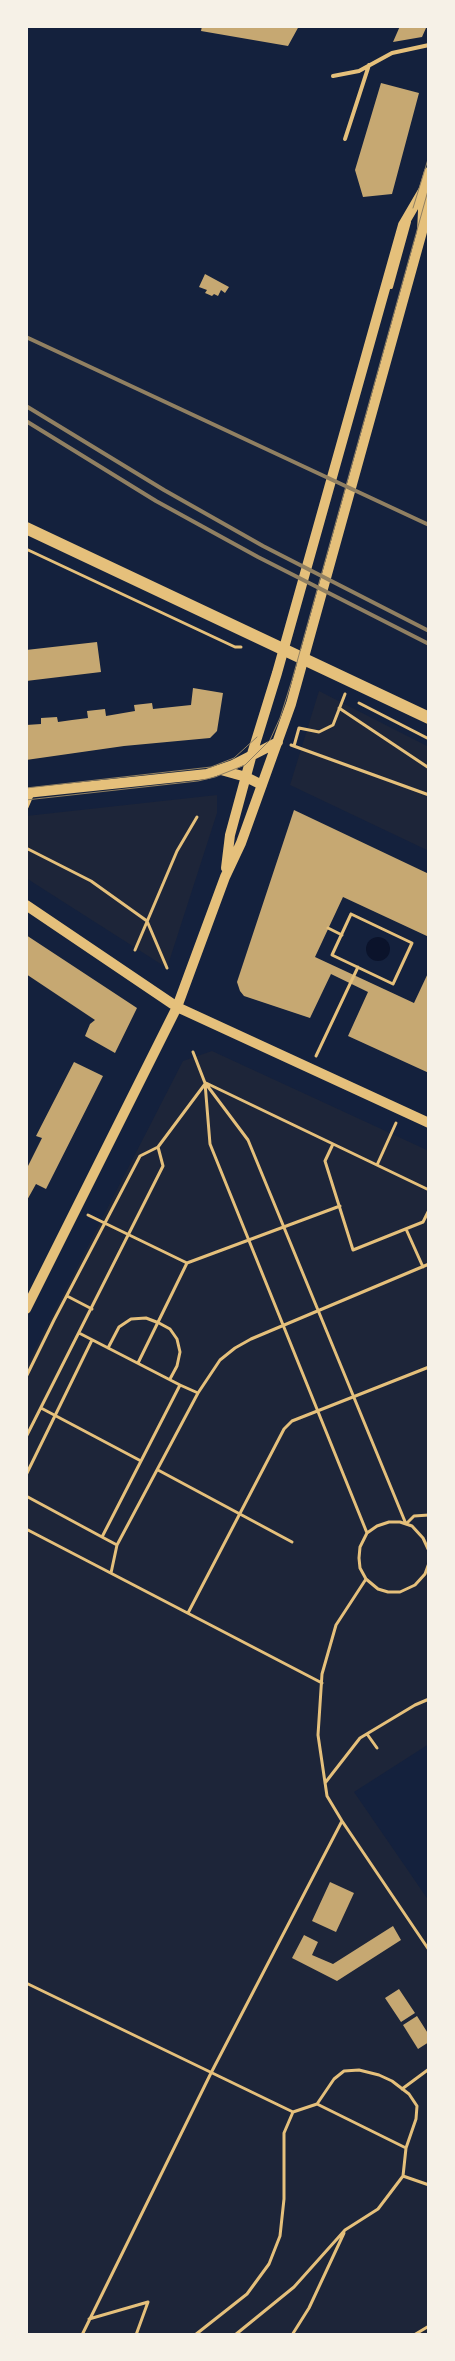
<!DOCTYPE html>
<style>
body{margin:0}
#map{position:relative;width:455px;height:2361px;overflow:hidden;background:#14213d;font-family:"Noto Sans",sans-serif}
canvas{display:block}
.frame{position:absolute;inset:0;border:28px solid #f6f1e7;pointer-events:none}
</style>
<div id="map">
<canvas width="455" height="2361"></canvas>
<div class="frame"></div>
</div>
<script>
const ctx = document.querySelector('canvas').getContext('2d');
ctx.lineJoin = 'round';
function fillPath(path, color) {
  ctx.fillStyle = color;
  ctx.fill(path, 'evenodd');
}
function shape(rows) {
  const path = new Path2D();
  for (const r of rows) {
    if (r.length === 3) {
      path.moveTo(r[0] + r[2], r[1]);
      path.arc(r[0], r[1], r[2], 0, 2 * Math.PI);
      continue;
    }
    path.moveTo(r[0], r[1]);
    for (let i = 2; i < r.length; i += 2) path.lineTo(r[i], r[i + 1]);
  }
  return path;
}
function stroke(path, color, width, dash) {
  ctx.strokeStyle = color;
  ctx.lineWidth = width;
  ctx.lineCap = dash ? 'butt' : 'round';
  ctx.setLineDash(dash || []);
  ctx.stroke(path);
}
fillPath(shape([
 [319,691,429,747,429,851,290,785],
 [217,795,217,813,167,968,26,878,26,816],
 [212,1051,429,1151,429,1744,354,1792,429,1901,429,2335,26,2335,26,1367,183,1061]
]), '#1d2539');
fillPath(shape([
 [378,949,12]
]), '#0b132b');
fillPath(shape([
 [202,26,299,26,288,46,201,31],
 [400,26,423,26,426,28,422,37,393,42],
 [381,83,419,93,392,194,363,197,355,170],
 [205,274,229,287,225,293,221,290,218,296,214,294,212,296,205,293,207,290,199,287],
 [97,642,101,672,26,681,26,650],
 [193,688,223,693,217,731,210,738,124,746,26,760,26,725,41,724,41,718,57,717,58,722,72,720,88,718,87,711,105,709,106,716,135,711,134,705,152,703,153,709,191,705],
 [294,810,429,874,429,937,343,897,315,957,414,1003,429,971,429,1073,348,1036,368,992,331,974,310,1018,244,996,240,991,237,982],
 [26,935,137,1008,115,1053,85,1036,90,1024,95,1020,26,974],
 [74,1062,103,1076,46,1189,36,1184,26,1202,26,1170,42,1138,36,1136],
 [330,1882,354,1893,336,1932,312,1921],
 [393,1926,401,1940,337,1981,292,1958,304,1935,318,1942,312,1955,333,1964],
 [399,1989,415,2013,401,2022,385,1998],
 [417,2016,429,2035,429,2042,418,2049,403,2025]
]), '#c6a872');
stroke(shape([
 [26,549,235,647,241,647],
 [359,703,429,739],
 [339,708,429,768],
 [291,745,429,795],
 [294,746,299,728,319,732,333,725,345,694],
 [26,848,91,881,147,921,167,968],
 [351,914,412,943,393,984,332,955,351,914],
 [328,928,342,935],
 [135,950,177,851,197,817],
 [193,1052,205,1083,210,1144,367,1533],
 [316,1056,358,967],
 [206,1083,429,1190],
 [206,1084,248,1140,406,1524],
 [333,1144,325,1161,353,1250,423,1222,429,1210],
 [377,1165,396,1123],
 [88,1215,187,1263],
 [406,1229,423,1267],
 [67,1296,92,1309],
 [108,1348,119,1327,131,1319,146,1318,159,1323,170,1329,177,1339,180,1352,177,1366,170,1379],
 [138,1363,187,1263,340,1206],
 [26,1377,54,1320,140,1156,158,1147],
 [180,1385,198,1393],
 [41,1408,141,1461],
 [26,1437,163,1166,158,1147,205,1084],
 [158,1470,292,1542],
 [26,1475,92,1340],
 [26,1496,102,1537,180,1385,79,1333],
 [406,1524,414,1516,429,1515],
 [26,1529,322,1683],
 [102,1537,117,1545,198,1393,220,1360,235,1348,251,1339,429,1264],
 [429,1551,423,1538,412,1526,400,1522,389,1522,377,1526,367,1533,360,1547,359,1558,360,1568,366,1579,378,1589,388,1592,400,1592,415,1585,425,1574,429,1563],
 [111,1573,117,1545],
 [366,1579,336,1625,322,1674,318,1735,327,1796,342,1821,429,1950],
 [188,1613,284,1429,292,1421,429,1367],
 [367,1734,377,1748],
 [325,1783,360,1738,415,1705,429,1699],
 [26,1983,293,2112,317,2104,406,2148,403,2176,429,2185],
 [402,2089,429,2069],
 [317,2104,334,2079,344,2071,359,2070,379,2075,392,2081,409,2094,417,2106,416,2119,406,2148],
 [89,2319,148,2302,136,2335],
 [82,2335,211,2073,342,1821],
 [195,2335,247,2294,269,2264,280,2236,284,2199,284,2133,293,2112],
 [235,2335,294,2287,345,2230,378,2209,403,2176],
 [292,2335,309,2308,344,2233],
 [414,2335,429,2326]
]), '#e5c07b', 3);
stroke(shape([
 [333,76,359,71,392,53,429,45],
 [345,139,369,65],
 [391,287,409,222]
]), '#e5c07b', 4);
stroke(shape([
 [26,807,32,793]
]), '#e5c07b', 5);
stroke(shape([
 [221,770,246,777,262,785],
 [26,793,207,774,233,765,278,742],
 [226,868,230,835,252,754,277,673,379,310,403,225,424,189,429,172],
 [26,905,177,1007,429,1123],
 [26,1309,177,1007,225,877,241,843,291,704,422,232,424,189]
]), '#e5c07b', 10);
stroke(shape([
 [26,528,429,718]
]), '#e5c07b', 12);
stroke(shape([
 [413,208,429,156],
 [26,788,211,767,234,758,257,737],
 [26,800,198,781,215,777,245,765,270,740,280,718,292,680,429,187]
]), '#918062', 1);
stroke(shape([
 [26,337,429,525],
 [26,406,164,490,263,546,429,631],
 [26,421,156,501,258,557,429,644]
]), '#918062', 4);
</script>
